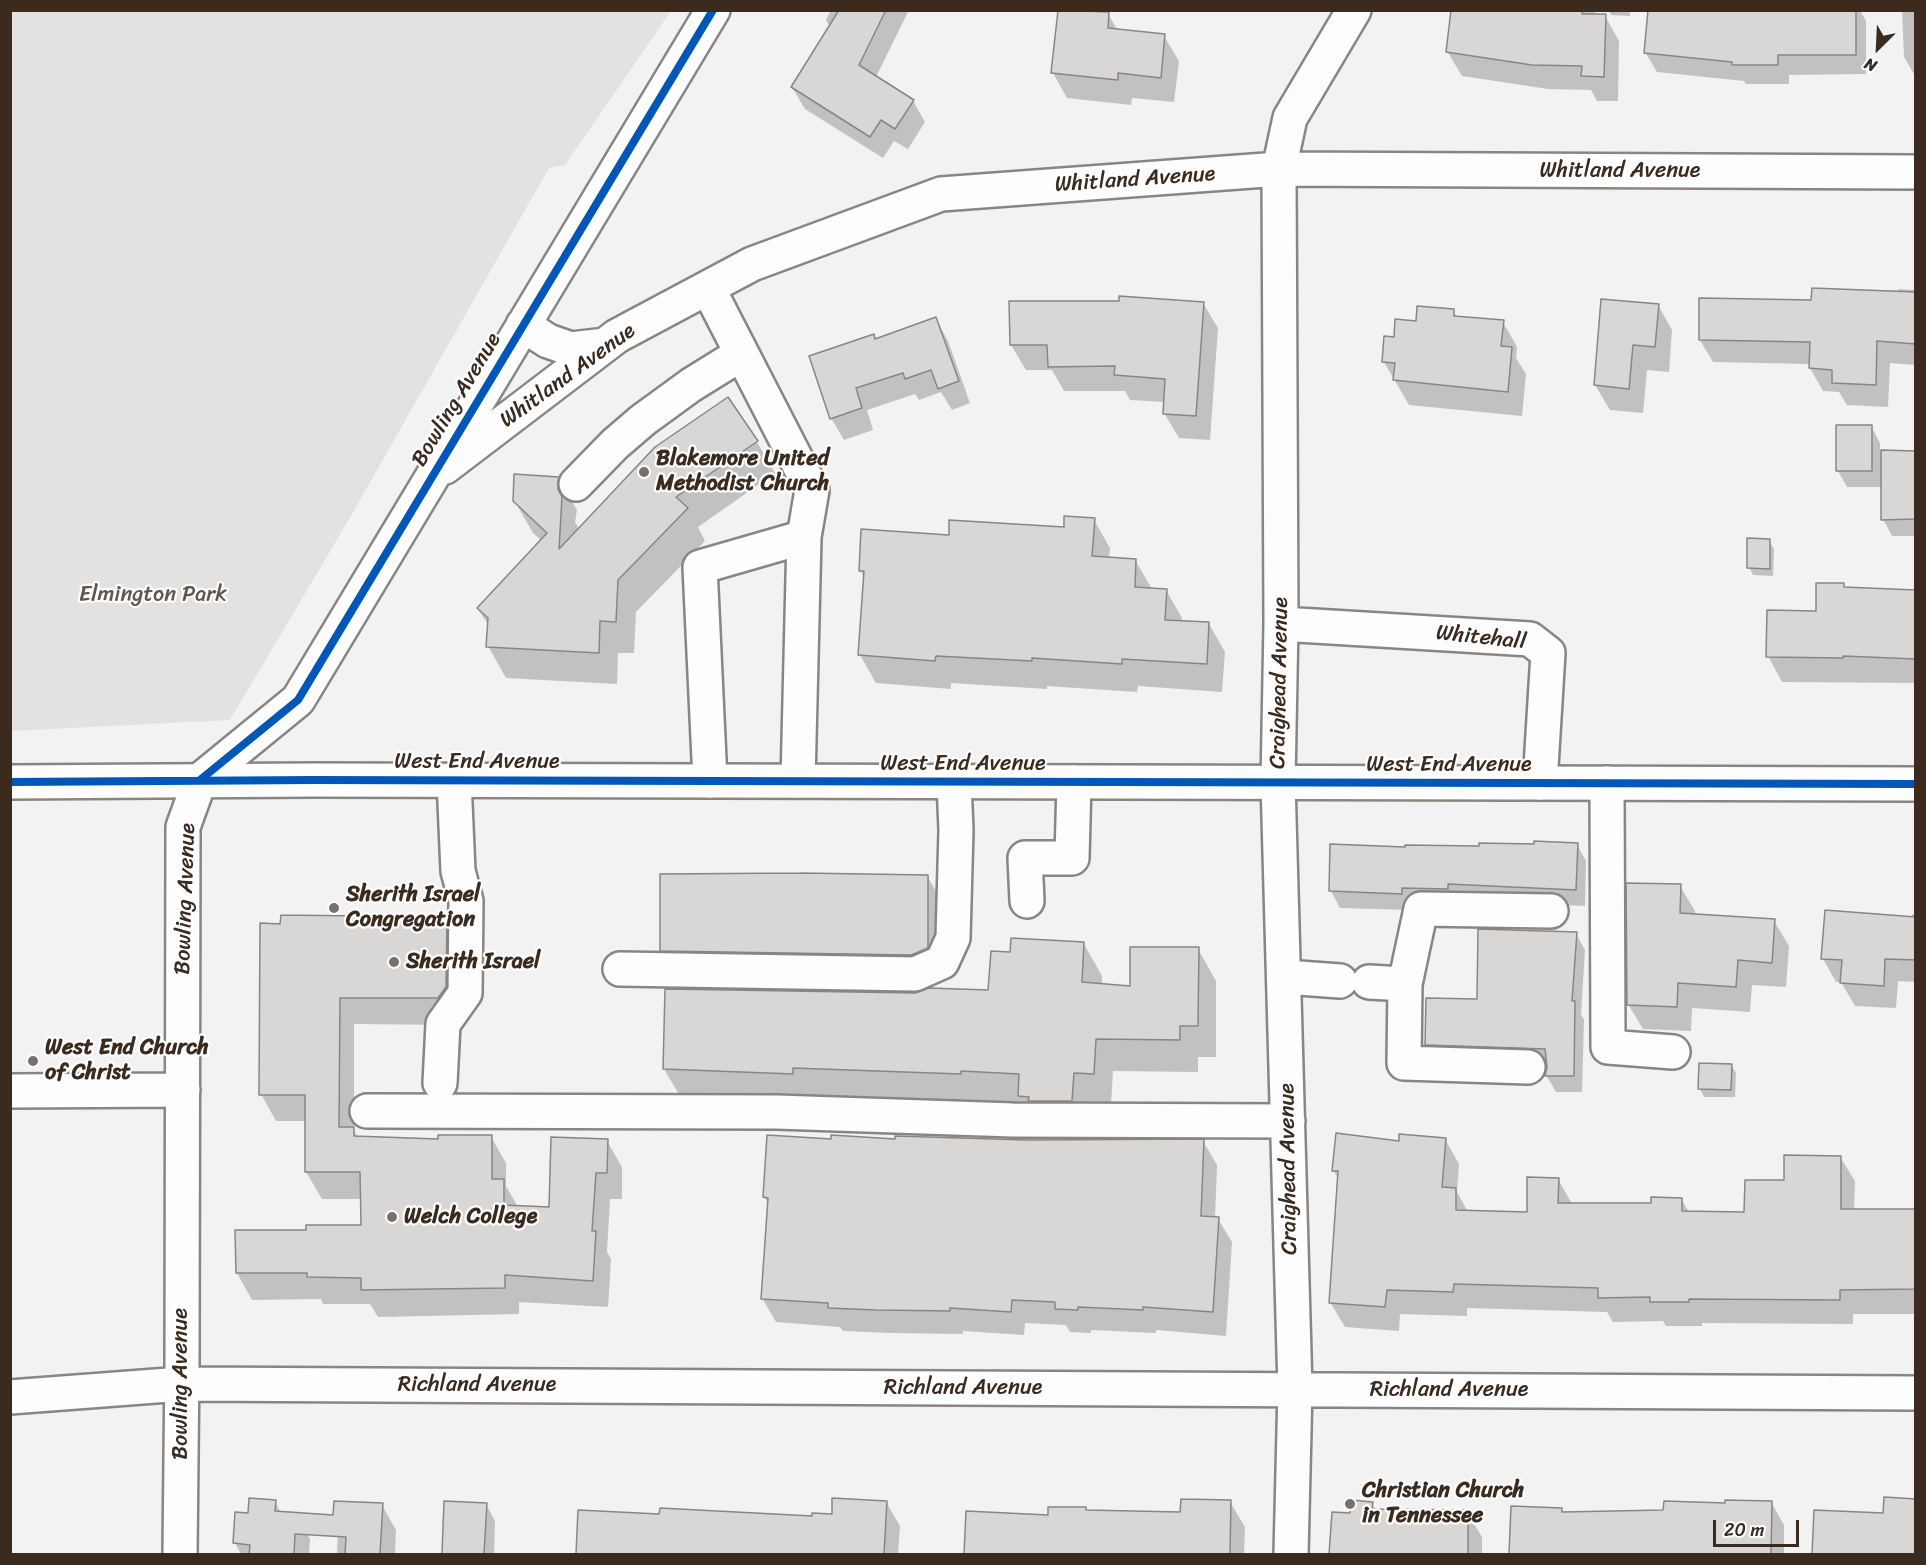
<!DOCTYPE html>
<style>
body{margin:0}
#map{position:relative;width:1926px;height:1565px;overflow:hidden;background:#f3f2f2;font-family:Sriracha,sans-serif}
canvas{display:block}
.frame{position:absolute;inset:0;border:12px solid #3b2a1e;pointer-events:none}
.north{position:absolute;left:1848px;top:18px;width:60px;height:60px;-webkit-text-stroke:4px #fff;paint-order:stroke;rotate:204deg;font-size:16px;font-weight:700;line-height:24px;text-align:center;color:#3b2a1e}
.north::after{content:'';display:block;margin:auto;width:21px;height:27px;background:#3b2a1e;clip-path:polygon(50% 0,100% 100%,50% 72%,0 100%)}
.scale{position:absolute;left:1713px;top:1520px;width:86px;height:27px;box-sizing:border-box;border:3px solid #3b2a1e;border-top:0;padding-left:8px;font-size:18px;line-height:21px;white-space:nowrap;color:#3b2a1e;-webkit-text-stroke:4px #fff;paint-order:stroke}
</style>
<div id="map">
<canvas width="1926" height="1565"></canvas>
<div class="frame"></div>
<div class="north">N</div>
<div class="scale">20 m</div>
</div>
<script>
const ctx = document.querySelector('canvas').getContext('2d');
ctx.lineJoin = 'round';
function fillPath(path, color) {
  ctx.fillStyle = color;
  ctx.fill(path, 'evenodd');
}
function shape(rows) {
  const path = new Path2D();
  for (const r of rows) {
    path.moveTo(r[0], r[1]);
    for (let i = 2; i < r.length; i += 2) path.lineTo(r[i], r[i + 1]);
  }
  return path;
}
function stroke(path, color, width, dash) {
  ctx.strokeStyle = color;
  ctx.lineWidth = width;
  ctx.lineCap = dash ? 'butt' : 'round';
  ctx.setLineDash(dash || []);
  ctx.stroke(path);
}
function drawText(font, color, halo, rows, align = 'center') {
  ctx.font = font + ' Sriracha,sans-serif';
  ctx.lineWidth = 4.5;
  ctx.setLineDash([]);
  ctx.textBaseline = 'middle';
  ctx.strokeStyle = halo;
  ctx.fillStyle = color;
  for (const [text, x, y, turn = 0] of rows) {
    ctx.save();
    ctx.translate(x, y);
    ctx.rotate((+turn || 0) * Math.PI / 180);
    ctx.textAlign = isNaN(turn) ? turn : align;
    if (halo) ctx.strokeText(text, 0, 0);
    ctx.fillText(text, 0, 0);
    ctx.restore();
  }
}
fillPath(shape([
 [11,10,671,11,565,165,549,168,348,521,230,720,11,731]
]), '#e4e2e0');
fillPath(shape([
 [831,10,909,10,876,77,913,101,925,122,908,149,894,141,883,158,805,109,792,87,830,27,826,20],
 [1059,10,1108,14,1118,31,1164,36,1179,61,1174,102,1132,98,1131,105,1067,98,1053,73],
 [1473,10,1594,10,1597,16,1605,16,1619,41,1618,101,1597,101,1591,90,1548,89,1462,76,1447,51],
 [1609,10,1630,10,1630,16,1611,15],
 [1650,10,1860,10,1866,21,1866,74,1789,75,1789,84,1746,84,1744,81,1657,72,1645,52],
 [1902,10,1916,10,1916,74,1914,74,1904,57],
 [1898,289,1916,290,1916,365,1890,363,1888,407,1847,405,1839,392,1823,391,1810,368,1810,364,1713,362,1700,340,1813,301,1898,293],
 [1203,303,1218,328,1210,440,1179,438,1164,413,1165,402,1130,400,1125,391,1064,391,1052,370,1026,370,1011,345],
 [1658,305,1672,330,1669,372,1647,370,1643,413,1610,410,1595,385],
 [1453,311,1458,318,1503,322,1517,347,1516,358,1526,374,1522,416,1409,405,1384,362,1395,338,1418,323],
 [936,319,948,341,970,403,952,410,941,392,919,400,915,394,867,410,873,430,844,440,831,418,876,340],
 [1871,426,1880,443,1880,452,1916,452,1916,536,1892,536,1883,519,1883,487,1847,487,1838,471],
 [757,442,775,473,698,527,705,541,636,612,634,653,618,653,617,684,506,678,488,646,489,626,478,609,542,541,533,533,514,500,558,478,577,510,575,522,580,530],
 [1094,520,1110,548,1109,559,1135,560,1152,589,1166,590,1182,618,1182,622,1209,624,1225,652,1222,692,1138,686,1137,692,1047,686,1047,689,951,683,951,689,876,683,860,655,865,579,860,570,950,537,1065,529],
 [1769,541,1774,549,1773,576,1753,575,1749,567],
 [1843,584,1846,589,1916,591,1916,683,1782,682,1768,656,1817,612],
 [1577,845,1586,861,1585,906,1457,900,1411,910,1340,908,1331,891,1407,849],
 [927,876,942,901,941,973,676,976,661,951],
 [1680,886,1695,911,1695,916,1774,921,1789,946,1786,987,1752,985,1750,1012,1692,1008,1691,1031,1643,1029,1628,1004],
 [1912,914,1916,915,1916,982,1898,981,1896,1008,1855,1006,1841,982,1836,982,1823,959,1912,918],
 [446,918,462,945,454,1025,354,1024,354,1131,358,1137,440,1140,491,1137,506,1163,506,1186,518,1207,550,1209,607,1141,622,1167,622,1199,610,1199,607,1252,611,1259,608,1307,519,1302,519,1314,378,1317,370,1304,323,1304,321,1299,252,1300,237,1273,308,1231,362,1227,362,1199,322,1199,306,1172,306,1121,276,1121,261,1094,262,925],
 [1576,934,1585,950,1581,1015,1584,1019,1582,1092,1556,1092,1546,1075,1548,1065,1436,1061,1427,1045,1479,1001],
 [1084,944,1102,976,1102,985,1131,987,1198,949,1216,981,1216,1057,1198,1057,1198,1072,1113,1071,1111,1105,683,1101,664,1069,915,994,990,992,1011,954],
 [1731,1065,1736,1073,1735,1097,1704,1097,1700,1089],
 [1445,1139,1459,1164,1457,1192,1468,1212,1528,1213,1558,1179,1572,1204,1653,1205,1681,1199,1689,1212,1746,1213,1785,1182,1840,1157,1855,1181,1854,1210,1916,1210,1916,1314,1853,1314,1853,1324,1702,1323,1702,1326,1666,1326,1663,1321,1613,1322,1607,1312,1467,1308,1467,1316,1400,1314,1399,1331,1345,1327,1330,1302,1339,1180,1333,1170,1400,1143],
 [832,1141,1203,1141,1217,1165,1215,1218,1218,1219,1232,1242,1226,1336,1156,1330,1156,1333,1091,1330,1091,1333,1070,1332,1066,1325,1025,1323,1024,1335,963,1331,963,1334,890,1333,843,1331,840,1327,776,1322,762,1298,769,1205,764,1197],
 [1916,1500,1916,1554,1814,1554,1815,1511,1884,1515],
 [275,1501,281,1513,296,1514,310,1539,309,1554,241,1554,235,1543,250,1514],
 [339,1502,382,1505,396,1530,395,1554,337,1554],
 [886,1502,900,1526,898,1554,577,1554,579,1511,661,1516,813,1517,833,1515],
 [1230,1502,1245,1527,1244,1554,966,1554,967,1513,1049,1517,1086,1509,1087,1511,1182,1514],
 [1771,1502,1784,1525,1784,1554,1511,1554,1513,1507,1561,1510,1564,1514,1665,1511,1727,1505],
 [445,1503,486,1504,495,1521,494,1554,443,1554],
 [1372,1503,1376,1511,1467,1512,1482,1537,1482,1554,1331,1554,1333,1513,1352,1514]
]), '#0003');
const building = shape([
 [839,10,886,10,859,65,914,100,895,129,881,120,870,137,791,87,839,10],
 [1058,10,1109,12,1108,28,1165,34,1161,78,1118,73,1118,80,1051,73,1058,10],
 [1451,10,1582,10,1582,14,1606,14,1604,77,1581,76,1582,66,1532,65,1446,52,1451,10],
 [1648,10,1856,10,1856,55,1778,55,1778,65,1732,65,1732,62,1644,53,1648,10],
 [1812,288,1916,292,1916,344,1877,341,1876,385,1832,383,1832,370,1809,368,1810,342,1699,340,1699,298,1811,300,1812,288],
 [1119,296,1204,302,1196,416,1163,414,1165,379,1114,375,1115,366,1048,367,1047,345,1010,345,1009,301,1119,301,1119,296],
 [1601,299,1659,304,1655,347,1633,345,1629,389,1594,385,1601,299],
 [1417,306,1454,309,1454,316,1504,320,1501,346,1512,347,1508,392,1393,380,1395,363,1382,362,1384,336,1394,337,1395,319,1416,321,1417,306],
 [936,317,959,381,938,389,931,370,905,379,903,373,856,388,862,408,830,419,809,356,874,334,875,339,936,317],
 [728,397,758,441,676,497,688,508,618,580,616,622,600,621,599,653,486,647,488,618,477,608,547,533,513,501,514,474,559,477,558,489,562,497,559,549,655,447,728,397],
 [1836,425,1872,425,1872,471,1836,471,1836,425],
 [1881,450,1916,451,1916,519,1881,520,1881,450],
 [1064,516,1095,518,1092,556,1136,559,1135,587,1167,589,1165,620,1209,622,1207,664,1122,659,1122,664,1032,658,1032,661,936,656,935,661,858,655,864,571,859,571,861,529,949,535,949,520,1064,527,1064,516],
 [1747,538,1770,539,1770,569,1747,568,1747,538],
 [1816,583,1844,583,1844,587,1916,590,1916,659,1843,656,1843,658,1766,657,1767,610,1816,611,1816,583],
 [1534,841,1578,843,1576,890,1448,884,1448,889,1402,888,1402,894,1329,891,1330,844,1405,847,1405,845,1479,846,1479,843,1534,844,1534,841],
 [801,873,928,875,928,948,911,955,660,951,660,874,801,873],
 [1626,883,1681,884,1680,913,1775,919,1772,963,1738,960,1736,987,1678,983,1677,1007,1627,1005,1626,883],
 [1825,910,1916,917,1916,960,1885,959,1884,986,1840,983,1842,960,1821,959,1825,910],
 [281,915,447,917,446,987,438,998,340,998,339,1127,354,1127,354,1136,438,1139,438,1135,492,1135,492,1179,504,1179,504,1205,549,1207,551,1137,608,1139,607,1173,596,1173,592,1231,596,1231,593,1281,505,1275,505,1288,361,1290,361,1278,307,1277,307,1273,236,1273,235,1230,306,1230,306,1225,361,1225,360,1172,305,1172,305,1095,259,1095,260,923,280,924,281,915],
 [1478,929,1577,932,1572,1001,1575,1001,1574,1076,1545,1076,1547,1067,1545,1049,1425,1045,1426,998,1477,999,1478,929],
 [1011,938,1084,942,1082,982,1130,986,1130,947,1199,947,1198,1026,1180,1026,1180,1040,1096,1039,1094,1074,1074,1073,1072,1101,1028,1101,1029,1097,1018,1096,1019,1074,961,1071,961,1074,793,1068,793,1074,663,1069,665,989,915,993,929,988,988,990,991,951,1010,952,1011,938],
 [1699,1063,1732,1064,1731,1090,1698,1089,1699,1063],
 [1336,1133,1399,1141,1399,1134,1446,1138,1442,1187,1456,1188,1456,1210,1527,1212,1527,1177,1559,1178,1558,1203,1651,1203,1651,1197,1682,1198,1682,1211,1744,1212,1745,1180,1784,1180,1784,1155,1841,1156,1841,1209,1916,1209,1916,1289,1840,1290,1840,1300,1689,1299,1689,1302,1650,1302,1650,1297,1598,1298,1598,1288,1454,1284,1453,1292,1387,1290,1385,1307,1329,1303,1338,1171,1332,1171,1336,1133],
 [767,1135,831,1139,831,1135,895,1139,895,1136,1026,1140,1204,1139,1201,1216,1219,1217,1213,1312,1143,1307,1143,1310,1078,1307,1078,1310,1055,1309,1055,1302,1012,1300,1011,1312,950,1308,950,1311,876,1310,828,1308,828,1303,761,1299,768,1198,763,1197,767,1135],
 [1884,1497,1916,1499,1916,1554,1812,1554,1814,1510,1883,1513,1884,1497],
 [249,1498,276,1500,275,1511,333,1515,334,1501,383,1503,380,1554,345,1554,346,1537,295,1534,294,1554,249,1554,250,1545,233,1543,235,1512,248,1513,249,1498],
 [832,1498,887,1501,884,1554,576,1554,578,1510,659,1514,660,1508,812,1516,812,1513,832,1514,832,1498],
 [1181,1499,1231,1500,1230,1554,964,1554,966,1511,1048,1515,1048,1507,1086,1507,1086,1510,1180,1512,1181,1499],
 [1351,1500,1373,1502,1372,1509,1468,1510,1468,1554,1329,1554,1332,1512,1350,1513,1351,1500],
 [1725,1500,1772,1501,1771,1554,1509,1554,1511,1506,1562,1508,1562,1512,1663,1510,1664,1501,1725,1503,1725,1500],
 [444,1501,487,1503,484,1554,442,1554,444,1501]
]);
fillPath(building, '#d9d7d6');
stroke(building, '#898582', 1.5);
const minor = shape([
 [708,288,812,490,804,537,798,781],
 [523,325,548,341,571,349,605,345],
 [445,467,617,336,752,264,941,194,1279,169,1916,172],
 [576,484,615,444,643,420,691,385,741,354],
 [1281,624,1530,639,1548,653,1540,783],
 [710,781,700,567,804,537],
 [1607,783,1608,1047,1673,1052],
 [1027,901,1025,858,1072,858,1074,782],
 [620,969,915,974,942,962,953,938,956,830,954,782],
 [1285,977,1340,981],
 [1369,982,1405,984],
 [1528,1067,1404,1063,1405,984,1421,909,1551,911],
 [440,1083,443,1024,465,993,466,901,458,871,454,780],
 [10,1091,183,1090],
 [367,1111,777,1112,1013,1120,1288,1121],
 [10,1397,182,1384,1916,1393],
 [180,1554,182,1362,183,827,200,780,298,700,713,10],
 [1291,1554,1295,1389,1278,782,1281,624,1279,169,1290,118,1354,10]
]);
const major = shape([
 [10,782,313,780,1916,784]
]);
stroke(minor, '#898582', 38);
stroke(major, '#898582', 38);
stroke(minor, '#fdfdfd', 33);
stroke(major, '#fdfdfd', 33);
stroke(shape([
 [200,780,298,700,713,10],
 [10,782,313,780,1916,784]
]), '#0057b8', 8);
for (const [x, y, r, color] of [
 [644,472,6,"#7b7068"],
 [334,908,6,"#7b7068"],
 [394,962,6,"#7b7068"],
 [33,1061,6,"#7b7068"],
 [392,1217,6,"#7b7068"],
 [1350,1504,6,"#7b7068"]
]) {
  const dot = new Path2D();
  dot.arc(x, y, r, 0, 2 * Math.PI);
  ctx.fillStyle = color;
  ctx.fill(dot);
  stroke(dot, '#fff', 2);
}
drawText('22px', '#3b2a1e', '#fff', [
 ["Whitland Avenue",1620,171],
 ["Whitland Avenue",1135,180,-4],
 ["Whitland Avenue",568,376,-36],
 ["Bowling Avenue",457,400,-59],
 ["Whitehall",1481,638,6],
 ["Craighead Avenue",1280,683,-89],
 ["West End Avenue",477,762],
 ["West End Avenue",963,764],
 ["West End Avenue",1449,765],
 ["Bowling Avenue",186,899,-88],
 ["Craighead Avenue",1289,1169,-91],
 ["Bowling Avenue",181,1384,-90],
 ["Richland Avenue",477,1385],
 ["Richland Avenue",963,1388],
 ["Richland Avenue",1449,1390]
]);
drawText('bold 22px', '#3b2a1e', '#fff', [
 ["Blakemore United",656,459],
 ["Methodist Church",656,484],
 ["Sherith Israel",346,895],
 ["Congregation",346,920],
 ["Sherith Israel",406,962],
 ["West End Church",45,1048],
 ["of Christ",45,1073],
 ["Welch College",404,1217],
 ["Christian Church",1362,1491],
 ["in Tennessee",1362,1516]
], 'left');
drawText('22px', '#62554b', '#fff', [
 ["Elmington Park",153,595]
]);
</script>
